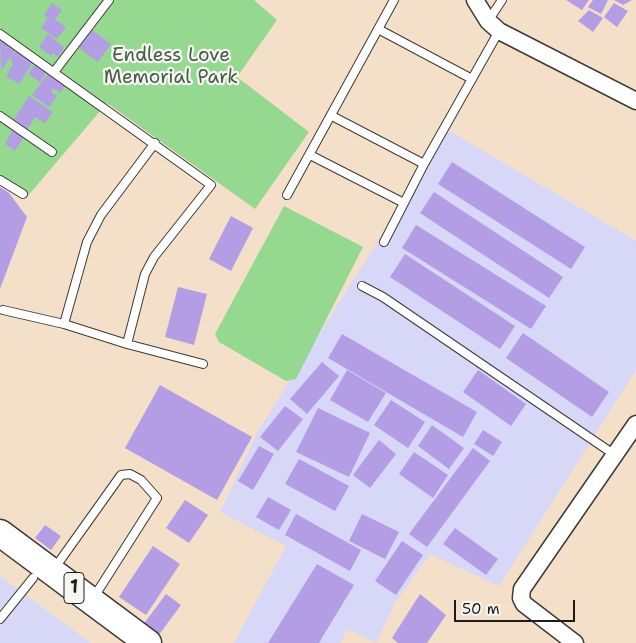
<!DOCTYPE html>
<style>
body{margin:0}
#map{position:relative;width:636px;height:643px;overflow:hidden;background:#f4e0c8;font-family:"Shantell Sans",sans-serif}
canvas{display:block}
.scale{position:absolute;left:454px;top:600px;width:121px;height:22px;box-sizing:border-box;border:2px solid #1c1c1c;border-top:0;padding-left:6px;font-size:15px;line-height:18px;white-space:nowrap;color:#1c1c1c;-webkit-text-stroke:4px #f6f6f2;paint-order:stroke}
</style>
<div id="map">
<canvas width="636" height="643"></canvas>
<div class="scale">50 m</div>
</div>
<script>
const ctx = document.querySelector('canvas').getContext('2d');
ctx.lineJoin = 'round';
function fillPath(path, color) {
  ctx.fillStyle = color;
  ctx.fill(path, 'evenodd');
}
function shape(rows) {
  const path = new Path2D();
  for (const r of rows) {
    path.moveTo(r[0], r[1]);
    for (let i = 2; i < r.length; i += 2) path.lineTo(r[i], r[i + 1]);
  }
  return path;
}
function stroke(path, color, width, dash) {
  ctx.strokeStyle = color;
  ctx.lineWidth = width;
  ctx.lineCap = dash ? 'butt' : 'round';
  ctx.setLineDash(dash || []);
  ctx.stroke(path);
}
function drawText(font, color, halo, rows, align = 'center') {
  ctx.font = font + ' "Shantell Sans",sans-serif';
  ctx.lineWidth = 4.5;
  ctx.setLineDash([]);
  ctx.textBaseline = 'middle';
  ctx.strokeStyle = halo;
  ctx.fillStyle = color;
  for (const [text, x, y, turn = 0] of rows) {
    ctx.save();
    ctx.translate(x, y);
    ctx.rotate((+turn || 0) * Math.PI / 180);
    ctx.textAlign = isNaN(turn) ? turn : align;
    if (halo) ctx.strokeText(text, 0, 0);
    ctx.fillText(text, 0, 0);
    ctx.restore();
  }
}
fillPath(shape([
 [448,130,636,241,636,370,499,586,430,554,395,603,376,643,348,629,340,643,234,643,286,546,220,512,258,431],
 [0,576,91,643,0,643]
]), '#d7d7f8');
fillPath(shape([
 [0,0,254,0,277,20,237,77,309,132,255,209,107,103,26,198,0,181],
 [284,206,363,247,296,379,286,381,219,342,215,334]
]), '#95d890');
fillPath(shape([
 [566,0,589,0,582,10],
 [593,0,608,0,601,14,588,7],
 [614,0,632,0,623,5],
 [52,3,62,10,55,19,66,27,57,39,41,28,48,18,44,15],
 [614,3,628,11,617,27,604,17],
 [589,10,603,18,593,32,578,21],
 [92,30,111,44,98,62,79,48],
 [48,34,64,48,58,57,53,53,51,56,39,47],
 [2,39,15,50,1,71,0,42],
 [17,50,33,62,19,84,6,76,13,64,10,58],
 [36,63,47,71,40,82,28,74],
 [50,71,67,84,60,93,53,88,51,92,57,96,49,107,32,95],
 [29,96,53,112,45,123,35,117,27,130,13,121],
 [14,128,25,135,15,151,5,144],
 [452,162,585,247,571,269,438,184],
 [0,187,9,193,27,217,0,289],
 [434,192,563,277,549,298,420,213],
 [231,216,253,228,231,271,209,259],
 [416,225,546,306,531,329,402,248],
 [405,254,515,326,500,349,390,277],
 [178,287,207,294,194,345,165,337],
 [523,333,609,392,592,417,506,358],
 [342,334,477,412,463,437,328,358],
 [322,362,339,376,307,414,290,399],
 [347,370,386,393,368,422,330,400],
 [478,370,526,404,511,426,463,392],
 [160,385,252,437,217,500,125,448],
 [391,400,425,422,408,448,374,425],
 [285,406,303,419,278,451,260,437],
 [318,408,370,433,349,477,296,452],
 [432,425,464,448,449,469,418,446],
 [483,430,502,442,493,456,474,444],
 [379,440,396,454,370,488,353,475],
 [259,446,274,454,253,490,238,481],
 [473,448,490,461,427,547,409,534],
 [414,452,448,475,433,498,399,474],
 [299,459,349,486,335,511,285,484],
 [268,497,291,510,279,530,256,517],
 [185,500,208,515,189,543,166,528],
 [296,514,361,550,350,571,285,535],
 [362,514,399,532,385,559,349,541],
 [45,525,61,536,51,550,35,538],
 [455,528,498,559,486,575,443,544],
 [402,541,423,555,396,595,375,581],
 [153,546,180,564,146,615,119,597],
 [317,564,354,585,323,636,319,643,268,643],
 [166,594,181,605,158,636,143,625],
 [420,594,446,615,427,643,398,643,392,638]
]), '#b39de5');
const service = shape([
 [488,21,502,0],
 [378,29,472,79],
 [0,34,211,185,154,257,145,274,127,344,64,324,3,310],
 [54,72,109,0],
 [0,116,52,152],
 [332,116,424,164],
 [310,155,404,203],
 [0,180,23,194],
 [287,195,394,0],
 [384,242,424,164,499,31],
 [362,286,383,297,615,455],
 [64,324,87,242,101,215,155,143],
 [127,344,203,364],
 [54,569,121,475,130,474,141,480,157,498,94,597],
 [0,619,33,578]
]);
const minor = shape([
 [475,0,488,21,499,31,636,101],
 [575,643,524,604,521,598,522,589,636,424]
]);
const trunk = shape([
 [0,533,148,643]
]);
stroke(service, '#3c3936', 10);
stroke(minor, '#3c3936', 19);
stroke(trunk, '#3c3936', 29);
stroke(service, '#fff', 8);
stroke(minor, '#fff', 16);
stroke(trunk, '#fff', 26);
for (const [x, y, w] of [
 [74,588,20]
]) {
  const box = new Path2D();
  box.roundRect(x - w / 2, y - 15.5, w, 31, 4);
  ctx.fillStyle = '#f6f6f2';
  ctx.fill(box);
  stroke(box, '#1c1c1c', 1);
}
drawText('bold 18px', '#1c1c1c', null, [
 ["1",74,588]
]);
drawText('19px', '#465e45', '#f6f6f2', [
 ["Endless Love",171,56],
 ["Memorial Park",171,78]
]);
</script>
